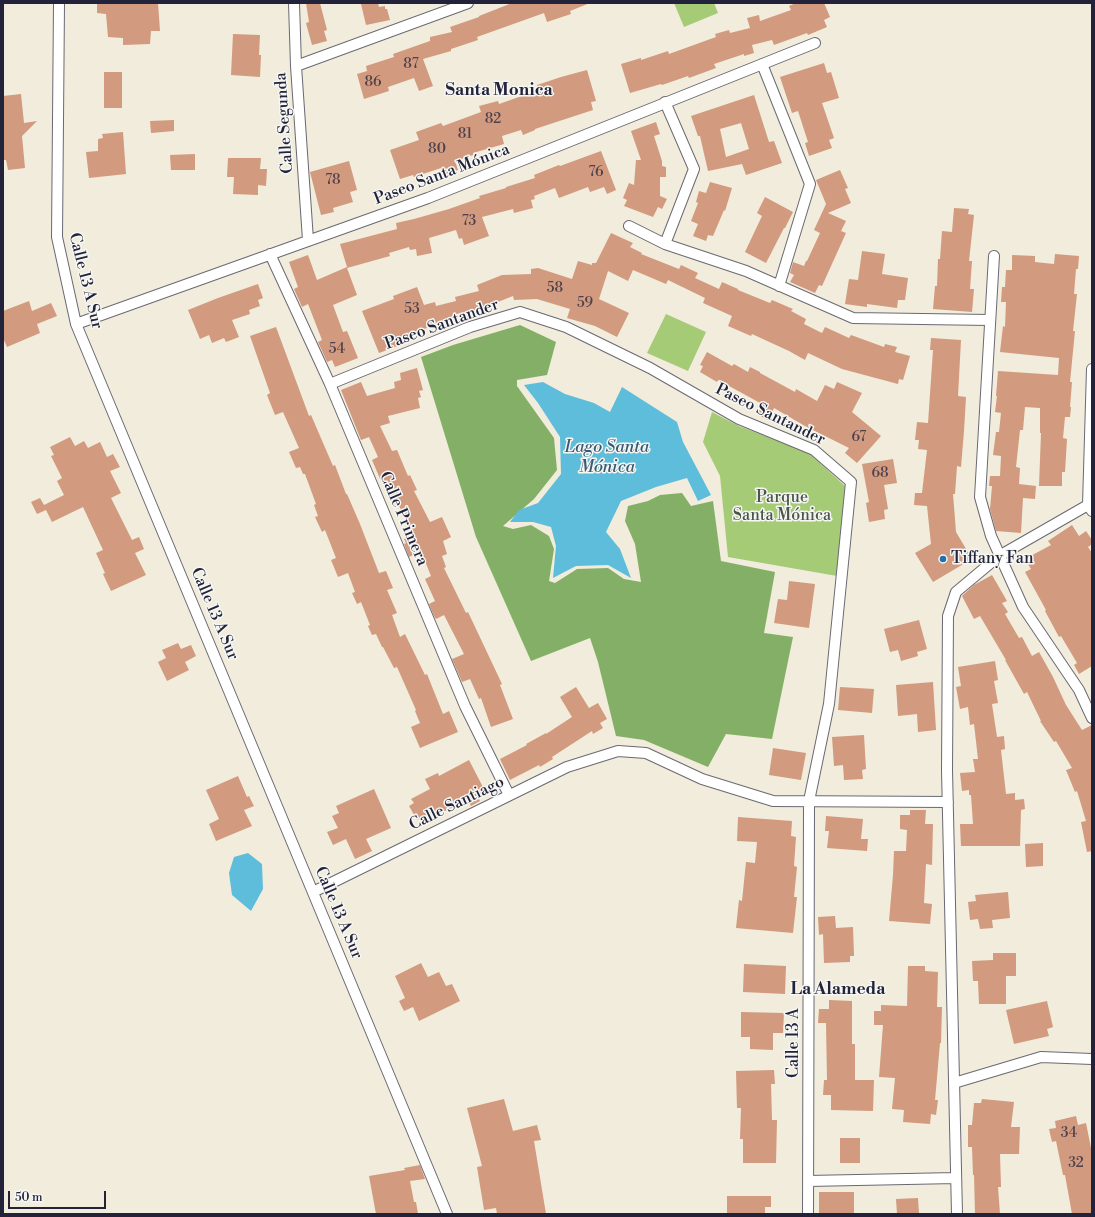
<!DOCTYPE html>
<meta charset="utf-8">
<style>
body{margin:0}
#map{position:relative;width:1095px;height:1217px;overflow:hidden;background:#f1ecdb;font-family:"Libre Bodoni",serif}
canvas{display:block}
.frame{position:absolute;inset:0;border:4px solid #22223b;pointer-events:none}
.scale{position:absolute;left:8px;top:1191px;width:98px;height:18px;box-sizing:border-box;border:2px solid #22223b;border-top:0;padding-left:5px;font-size:12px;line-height:14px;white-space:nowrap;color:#22223b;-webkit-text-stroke:3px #f6f6f2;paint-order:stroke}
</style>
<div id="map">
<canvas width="1095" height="1217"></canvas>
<div class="frame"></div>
<div class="scale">50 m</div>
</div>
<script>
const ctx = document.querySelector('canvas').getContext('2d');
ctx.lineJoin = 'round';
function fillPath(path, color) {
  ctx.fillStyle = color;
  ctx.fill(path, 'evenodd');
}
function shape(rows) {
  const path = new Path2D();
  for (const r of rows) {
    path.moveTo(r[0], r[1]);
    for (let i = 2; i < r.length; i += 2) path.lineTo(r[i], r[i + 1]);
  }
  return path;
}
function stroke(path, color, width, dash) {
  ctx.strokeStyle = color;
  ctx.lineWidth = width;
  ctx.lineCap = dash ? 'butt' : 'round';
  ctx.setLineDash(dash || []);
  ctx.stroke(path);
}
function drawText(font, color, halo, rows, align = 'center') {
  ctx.font = font + ' "Libre Bodoni",serif';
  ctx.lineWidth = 3;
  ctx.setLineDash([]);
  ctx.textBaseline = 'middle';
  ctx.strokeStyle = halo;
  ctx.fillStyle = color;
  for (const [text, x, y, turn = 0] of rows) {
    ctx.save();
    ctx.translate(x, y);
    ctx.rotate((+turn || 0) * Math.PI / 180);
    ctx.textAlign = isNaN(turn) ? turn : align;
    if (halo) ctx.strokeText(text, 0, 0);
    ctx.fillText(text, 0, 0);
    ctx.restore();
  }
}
fillPath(shape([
 [674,3,714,3,718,13,684,27],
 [666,314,706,332,688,371,647,353],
 [712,412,739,426,809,453,845,486,837,576,728,557,720,476,703,442]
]), '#a5cb76');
fillPath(shape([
 [520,325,556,342,547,375,517,380,517,386,554,438,557,470,534,499,503,526,513,529,531,525,549,536,554,549,549,581,555,583,577,569,608,568,624,579,641,582,635,544,625,521,628,506,648,501,660,495,682,493,691,506,713,501,721,561,775,572,764,633,793,637,772,739,726,734,708,767,644,740,616,736,598,662,590,638,531,661,476,537,421,357,453,345]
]), '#84af67');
fillPath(shape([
 [543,382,565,394,594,403,610,412,622,387,677,422,683,442,711,495,698,501,687,478,656,487,621,501,606,532,620,549,631,578,608,565,576,566,553,578,556,546,551,527,533,522,510,522,519,510,538,503,561,474,560,437,538,403,524,385],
 [248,853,262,864,263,889,251,911,232,895,229,873,234,857]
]), '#5dbddb');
fillPath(shape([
 [97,3,158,3,160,31,151,31,150,44,123,45,123,38,108,37,106,14,97,13],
 [306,3,320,3,327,30,324,31,327,41,312,45,306,23,309,22],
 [367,3,378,3,379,7,385,6,385,9,387,9,390,20,366,25,361,4],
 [512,3,590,3,570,11,571,14,547,22,544,13,477,37,478,40,451,49,451,51,423,59,433,86,419,91,414,78,388,87,389,91,364,99,357,74,367,71,366,66,394,57,393,54,430,41,430,37,452,32,450,27,479,17,479,16],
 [796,3,824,3,830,17,824,20,827,27,808,35,807,33,774,45,772,40,752,45,754,53,744,56,744,54,714,64,716,68,689,78,688,76,662,85,661,84,630,93,621,64,641,58,641,60,668,51,669,54,716,37,715,34,729,30,730,33,750,28,747,18,759,15,760,21,791,10,789,6],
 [233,34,260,35,259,55,261,55,260,77,231,75],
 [824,63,827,73,831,72,839,98,822,103,834,138,829,140,832,148,809,156,805,143,808,142,798,111,792,113,780,77],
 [587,70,596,101,591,102,593,110,535,129,535,130,523,135,521,130,502,136,504,144,473,153,473,155,455,161,458,170,444,175,441,168,414,177,413,175,400,179,390,150,419,140,416,132,441,123,443,126,481,112,479,106,498,101,499,104,539,90,537,85,561,77],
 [104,72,122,72,122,108,104,108],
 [21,94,24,123,37,121,22,136,25,168,8,170,6,160,3,160,3,96],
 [754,95,769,142,774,141,782,163,746,175,742,164,708,171,700,136,698,136,691,116],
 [741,123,749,149,726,157,720,129],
 [174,120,174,131,151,133,150,121],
 [656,122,660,134,654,136,662,161,662,166,666,167,666,177,660,177,660,196,667,199,662,209,658,207,653,217,624,206,627,200,623,198,629,183,634,185,636,160,641,160,631,131],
 [123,132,126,174,89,178,86,152,98,151,98,139,103,138,102,134],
 [601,151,616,190,607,194,604,187,590,192,588,187,559,198,555,188,534,196,535,199,531,200,533,208,514,213,513,209,482,217,489,236,464,245,462,238,459,239,456,230,429,238,432,253,417,256,416,249,410,250,409,247,389,253,390,256,347,268,357,295,333,305,343,332,347,331,358,358,335,367,332,360,327,362,318,342,322,340,308,304,302,307,294,289,298,287,289,262,308,255,317,280,347,267,340,244,397,229,396,223,414,219,449,209,480,198,479,196,506,188,506,187,535,178,534,175,559,165,560,166],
 [195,154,195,170,171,170,170,155],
 [228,158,261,158,260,169,267,169,266,186,258,185,258,195,233,194,234,177,227,177],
 [349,161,357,190,350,192,353,202,333,208,334,212,321,215,310,172],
 [840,170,848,188,845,189,851,203,828,213,846,221,841,231,846,233,822,286,819,285,815,293,790,282,794,275,790,273,793,262,804,266,806,261,807,261,820,233,814,230,826,204,816,180],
 [710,182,732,188,725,211,724,210,713,236,708,235,706,241,693,236,698,224,691,221,698,203,696,202,699,191,706,193],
 [765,197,793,212,785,228,784,228,766,263,745,252,762,216,757,213],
 [954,208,969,209,968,214,974,215,969,261,972,261,970,289,974,289,972,312,933,309,935,286,937,286,938,259,940,259,942,231,952,232],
 [611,233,633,243,630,247,642,253,641,254,679,269,681,265,698,273,695,278,719,289,722,282,738,289,738,290,770,303,772,300,793,309,791,311,806,319,804,324,822,333,825,327,849,338,851,335,884,347,885,344,897,347,895,352,910,356,903,380,899,379,898,384,842,369,808,353,805,360,789,351,752,334,751,336,728,326,732,316,703,303,705,298,668,280,666,284,633,270,628,281,608,271,599,299,629,313,617,337,595,326,567,318,570,309,537,299,514,300,513,296,480,309,452,315,453,319,426,326,427,328,400,338,403,344,379,353,362,311,394,299,393,296,417,287,424,305,435,302,436,306,456,301,455,297,479,291,477,285,502,275,531,274,531,269,538,268,572,279,578,261,592,265,592,263,596,263],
 [862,251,885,254,882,274,908,278,905,300,898,300,897,308,867,304,867,307,845,304,849,279,858,280],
 [1055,254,1079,256,1078,269,1076,269,1074,294,1077,294,1073,331,1075,331,1070,382,1072,382,1070,407,1071,407,1070,417,1065,417,1063,438,1067,439,1065,472,1062,472,1062,486,1039,486,1041,433,1040,433,1040,408,1025,407,1023,430,1020,430,1016,467,1020,468,1019,484,1036,486,1035,499,1023,498,1021,533,996,531,990,509,992,486,989,486,990,476,1000,476,1001,456,993,455,996,432,999,432,1001,413,995,412,997,396,996,396,998,371,1058,375,1059,358,1000,352,1003,326,1005,327,1006,302,1001,302,1002,287,1005,287,1006,270,1012,270,1012,255,1035,256,1035,262,1054,264],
 [258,284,263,298,258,300,260,306,249,310,250,314,232,320,239,337,226,342,224,338,212,343,209,335,200,339,188,310,218,298],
 [29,301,32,311,51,303,57,316,37,324,40,333,7,347,3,338,3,311],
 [276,327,309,416,311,415,333,466,335,465,346,494,347,494,360,524,379,573,386,571,393,588,387,590,397,613,392,615,400,637,405,634,425,675,427,674,443,714,449,711,458,732,420,748,411,727,420,723,415,711,416,710,397,667,394,668,383,647,382,647,376,634,372,635,368,626,370,625,361,602,357,604,352,593,355,592,348,573,338,577,331,560,336,558,325,530,322,532,315,517,318,516,314,505,316,504,305,474,303,474,300,467,296,468,289,452,299,448,283,412,275,415,267,395,270,393,250,336],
 [931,338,961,340,958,396,966,397,964,431,961,467,957,466,955,494,953,494,956,532,972,559,933,582,915,553,931,544,927,506,914,505,915,493,922,493,927,450,918,449,919,440,915,440,917,422,928,423,933,350,930,350],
 [707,352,732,366,734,364,748,372,750,367,760,372,760,373,795,392,796,389,817,401,825,385,834,389,837,382,862,393,852,412,881,436,857,463,845,453,849,448,805,426,774,408,768,420,757,414,762,404,718,380,717,382,700,372,703,366,700,365],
 [417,368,423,390,419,391,421,397,418,398,420,408,388,416,390,423,380,426,392,451,397,450,408,476,410,475,417,490,414,491,430,522,442,517,451,537,443,541,447,554,442,556,446,567,444,568,466,613,468,612,502,684,500,685,513,719,491,727,481,698,479,699,470,679,462,682,452,659,464,654,444,615,436,619,434,616,429,604,435,601,425,579,431,576,421,551,409,557,404,544,406,543,404,539,410,536,408,533,412,531,399,506,395,508,382,481,381,481,372,460,378,457,369,437,361,440,341,390,361,382,367,396,395,388,394,382,401,380,400,373],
 [70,437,75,446,84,441,88,448,100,442,107,457,113,454,120,467,110,471,121,493,111,498,132,540,139,537,144,549,135,553,146,575,111,591,103,574,105,573,96,553,103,550,83,507,52,522,46,510,37,514,31,502,40,498,44,505,64,495,57,481,62,478,51,456,54,455,50,447],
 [893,459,897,483,884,485,888,509,884,510,885,519,869,522,866,503,869,502,862,464],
 [1072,525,1079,536,1086,531,1092,540,1092,544,1088,547,1092,553,1092,666,1079,674,1074,665,1077,663,1061,636,1059,637,1045,611,1046,610,1025,572,1031,569,1025,559,1051,545,1048,541],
 [992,575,1007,601,1002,603,1008,612,1005,614,1019,638,1022,637,1032,656,1039,652,1053,677,1066,705,1082,730,1092,725,1092,851,1087,852,1081,822,1086,821,1077,791,1075,792,1066,770,1072,768,1056,741,1054,742,1040,721,1041,721,1027,692,1024,694,1005,660,1006,660,980,616,974,619,962,596,974,585],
 [789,581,815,584,809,628,774,623,778,599,787,600],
 [919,620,927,649,917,652,918,656,901,661,898,650,890,652,884,629],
 [178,643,181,649,191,645,196,656,185,662,189,670,167,681,158,662,166,658,162,650],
 [995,661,998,680,994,681,998,703,992,704,997,737,1004,736,1005,749,1001,750,1006,794,1015,793,1015,800,1024,799,1025,809,1021,810,1020,846,961,846,960,824,973,824,971,795,969,795,969,790,962,791,960,773,975,772,973,759,978,759,974,724,970,725,968,707,960,709,956,687,961,686,958,667],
 [933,682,936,730,918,732,917,714,898,716,896,685],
 [576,687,589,708,598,703,607,719,600,723,603,728,593,734,592,731,552,757,553,759,540,767,539,765,510,780,500,759,527,745,526,744,546,733,546,734,572,717,560,697],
 [840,687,874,689,872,713,838,710],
 [864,735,866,769,862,770,863,779,844,780,843,765,834,766,832,737],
 [773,748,806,753,801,780,769,775],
 [469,760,486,793,478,797,480,801,471,806,468,800,441,813,439,809,417,820,409,806,414,803,411,799,430,789,425,779,438,773,439,776],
 [238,776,247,797,249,796,254,806,244,810,252,826,216,841,209,824,219,819,206,790],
 [374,789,391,828,366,839,372,851,355,859,346,839,333,845,327,832,338,828,332,816,339,813,336,806],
 [910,810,926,810,925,824,933,824,932,865,926,864,924,903,932,904,930,924,889,921,893,875,894,851,906,851,907,830,900,829,900,815,910,815],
 [826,816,863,819,861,839,868,839,867,851,827,848,829,831,825,831],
 [738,817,792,821,791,836,796,837,794,866,797,867,794,897,797,897,793,933,736,928,739,900,742,901,746,862,755,863,757,842,737,841],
 [1043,843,1043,866,1026,867,1025,844],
 [1008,892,1010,918,992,920,993,928,980,929,978,919,970,920,968,902,976,901,975,895],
 [835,916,836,928,853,927,854,956,850,956,850,962,824,963,823,934,819,935,818,917],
 [993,953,1016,953,1016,976,1006,976,1006,1004,979,1004,978,981,973,981,972,961,993,960],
 [421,963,428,977,439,972,446,986,452,984,460,1001,419,1021,413,1007,404,1011,399,1001,405,998,395,976],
 [744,964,786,966,785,994,743,992],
 [908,966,925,966,925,971,938,972,937,1007,942,1007,941,1043,940,1043,935,1100,938,1100,936,1115,931,1114,930,1124,903,1122,904,1110,892,1109,895,1078,879,1077,883,1025,874,1025,874,1011,881,1011,881,1005,907,1006],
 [829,1000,852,1001,852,1044,855,1044,855,1080,874,1080,873,1111,831,1110,831,1095,823,1095,824,1080,827,1080,826,1023,818,1023,819,1009,829,1009],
 [1047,1001,1053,1027,1047,1029,1049,1036,1014,1044,1006,1010],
 [741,1012,784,1013,783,1033,773,1033,773,1050,750,1049,750,1037,741,1037],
 [774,1070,775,1084,771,1084,772,1120,777,1120,776,1163,743,1163,743,1139,740,1139,741,1108,737,1108,736,1071],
 [504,1099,513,1131,537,1125,541,1140,534,1141,546,1214,497,1214,496,1208,484,1210,477,1167,482,1166,467,1108],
 [982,1099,1014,1102,1011,1127,1020,1127,1019,1154,1000,1154,1001,1187,998,1187,1000,1214,975,1214,974,1175,973,1175,972,1147,968,1147,968,1125,972,1125,974,1103,981,1103],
 [1076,1116,1078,1125,1086,1123,1092,1153,1092,1214,1072,1214,1065,1175,1063,1175,1056,1141,1052,1142,1049,1129,1056,1128,1055,1121],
 [840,1138,860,1138,860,1163,840,1163],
 [420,1165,425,1179,410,1181,414,1202,416,1202,418,1214,376,1214,369,1176,405,1170,404,1168],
 [819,1192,854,1192,854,1214,819,1214],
 [727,1196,771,1196,771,1207,765,1207,765,1214,727,1214],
 [918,1198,919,1214,897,1214,896,1199]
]), '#d29a7e');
const street = shape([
 [59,3,57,237,76,324,447,1214],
 [294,3,296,66,308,240],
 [762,64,810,184,779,286],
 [296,66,468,3],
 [665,102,694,169,665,244],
 [629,226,665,244,746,271,853,318,990,320],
 [270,254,330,384,465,706,509,795],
 [994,256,980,497,991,536,1023,607,1079,690,1092,718],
 [76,324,428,198,815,43],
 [1092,369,1088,505,1092,511],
 [330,384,470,327,520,312,566,327,650,368,739,419,814,450,851,482,829,704,809,801,808,1214],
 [313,892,567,767,618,751,646,753,702,779,773,801,948,802],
 [954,1083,1041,1057,1092,1059],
 [808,1181,956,1178],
 [957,1214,947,770,948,616,956,592,999,556,1088,505]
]);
stroke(street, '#6a6973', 12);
stroke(street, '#fff', 10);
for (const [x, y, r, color] of [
 [943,559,4,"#1f6fb2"]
]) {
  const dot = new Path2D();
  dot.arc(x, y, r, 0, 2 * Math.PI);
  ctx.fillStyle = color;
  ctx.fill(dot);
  stroke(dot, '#f6f6f2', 1.5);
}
drawText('14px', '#4e404c', null, [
 ["87",411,65],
 ["86",373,83],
 ["82",493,120],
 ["81",465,135],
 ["80",437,150],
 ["76",596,173],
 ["78",333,181],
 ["73",469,222],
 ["58",555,289],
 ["59",585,304],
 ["53",412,310],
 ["54",337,350],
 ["67",859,438],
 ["68",880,474],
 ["34",1069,1134],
 ["32",1076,1164]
]);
drawText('16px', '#22223b', '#f6f6f2', [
 ["Calle Segunda",285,123,-94],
 ["Paseo Santa Mónica",442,175,-21],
 ["Calle 13 A Sur",85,281,76],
 ["Paseo Santander",442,325,-20],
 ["Paseo Santander",770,415,26],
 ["Calle Primera",403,519,67],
 ["Calle 13 A Sur",214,614,67],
 ["Calle Santiago",457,804,-26],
 ["Calle 13 A Sur",338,913,67],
 ["Calle 13 A",794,1043,-90]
]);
drawText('16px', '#49554d', '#f6f6f2', [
 ["Parque",782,498],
 ["Santa Mónica",782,516]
]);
drawText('16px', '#22223b', '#f6f6f2', [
 ["Tiffany Fan",951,559]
], 'left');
drawText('bold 17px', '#22223b', '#f6f6f2', [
 ["Santa Monica",499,91],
 ["La Alameda",838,990]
]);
drawText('italic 17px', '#375873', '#f6f6f2', [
 ["Lago Santa",607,448],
 ["Mónica",607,468]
]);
</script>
